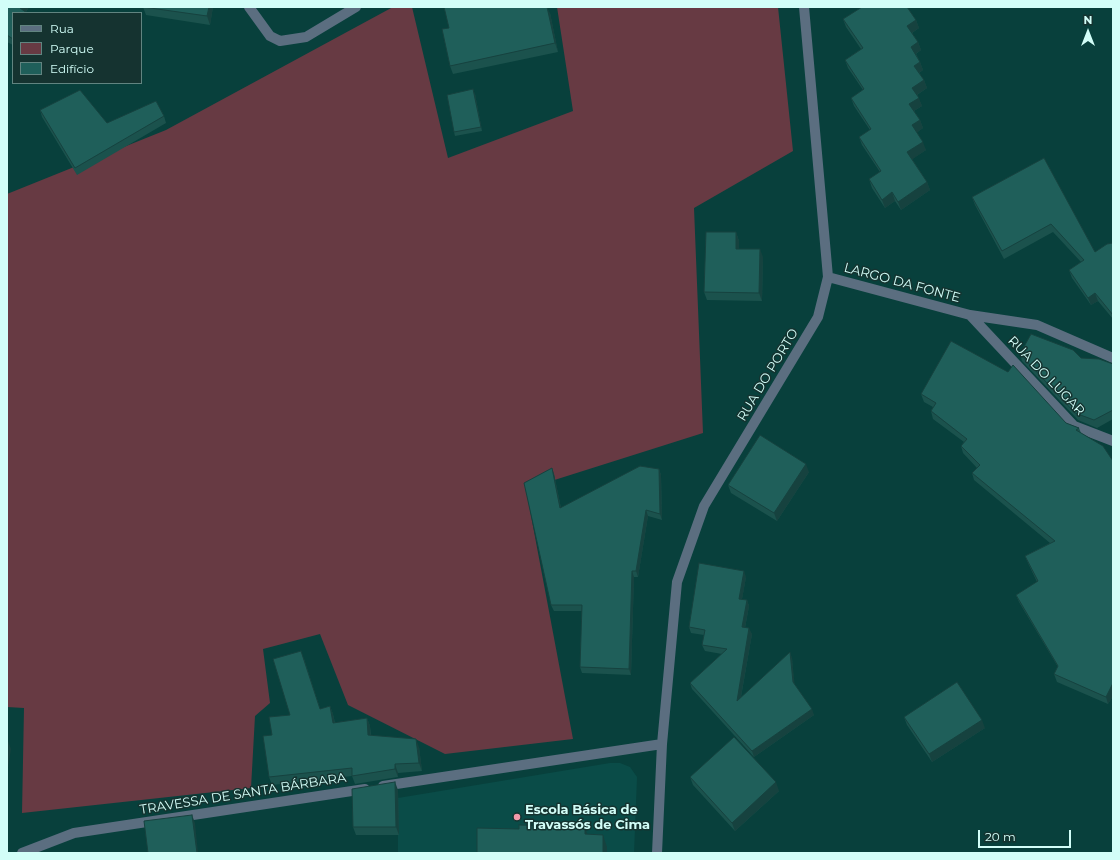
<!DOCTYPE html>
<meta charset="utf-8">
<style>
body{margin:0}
#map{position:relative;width:1120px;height:860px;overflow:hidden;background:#08403c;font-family:Montserrat,sans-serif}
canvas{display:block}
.frame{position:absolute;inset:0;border:8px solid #d2fef8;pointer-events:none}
.legend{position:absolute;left:12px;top:12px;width:130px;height:72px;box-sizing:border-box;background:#153330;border:1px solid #618480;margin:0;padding:5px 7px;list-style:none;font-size:12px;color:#d2fef8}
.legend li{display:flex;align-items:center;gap:8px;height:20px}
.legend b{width:20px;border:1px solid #618480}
.north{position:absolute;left:1068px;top:12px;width:40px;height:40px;-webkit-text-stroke:3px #153330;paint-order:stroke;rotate:0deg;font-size:11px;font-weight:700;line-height:16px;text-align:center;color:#d2fef8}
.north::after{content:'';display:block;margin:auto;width:14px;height:18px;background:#d2fef8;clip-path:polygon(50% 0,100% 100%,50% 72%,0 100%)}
.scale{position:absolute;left:978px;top:830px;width:93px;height:18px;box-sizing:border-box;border:2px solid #d2fef8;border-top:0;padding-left:5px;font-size:12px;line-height:14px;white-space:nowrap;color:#d2fef8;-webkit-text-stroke:3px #153330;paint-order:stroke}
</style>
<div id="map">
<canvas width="1120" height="860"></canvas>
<div class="frame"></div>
<ul class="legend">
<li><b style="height:5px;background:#5b6e80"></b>Rua</li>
<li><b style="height:11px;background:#673a43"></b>Parque</li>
<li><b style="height:11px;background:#1f5f5a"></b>Edifício</li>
</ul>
<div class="north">N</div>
<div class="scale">20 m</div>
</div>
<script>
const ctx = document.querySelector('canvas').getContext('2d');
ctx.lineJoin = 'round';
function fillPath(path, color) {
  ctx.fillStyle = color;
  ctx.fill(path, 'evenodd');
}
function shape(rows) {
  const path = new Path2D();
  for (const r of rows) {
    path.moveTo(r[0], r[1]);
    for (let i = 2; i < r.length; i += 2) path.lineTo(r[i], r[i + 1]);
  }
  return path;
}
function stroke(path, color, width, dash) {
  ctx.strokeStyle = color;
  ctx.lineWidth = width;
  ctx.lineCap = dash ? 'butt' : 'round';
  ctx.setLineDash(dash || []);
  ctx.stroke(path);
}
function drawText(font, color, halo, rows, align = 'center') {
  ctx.font = font + ' Montserrat,sans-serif';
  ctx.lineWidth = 3;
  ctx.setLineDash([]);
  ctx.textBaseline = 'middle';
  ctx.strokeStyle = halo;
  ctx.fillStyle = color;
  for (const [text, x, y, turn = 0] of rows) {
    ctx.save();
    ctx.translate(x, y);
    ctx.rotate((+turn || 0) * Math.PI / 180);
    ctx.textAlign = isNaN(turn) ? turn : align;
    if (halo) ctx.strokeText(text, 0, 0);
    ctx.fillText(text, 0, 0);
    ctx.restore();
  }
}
fillPath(shape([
 [610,763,620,763,630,767,637,777,634,853,398,853,398,798]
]), '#0a4c48');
fillPath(shape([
 [393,7,412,7,448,158,573,111,557,7,778,7,793,151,694,208,703,433,526,489,573,739,445,754,348,705,320,634,263,649,270,703,255,716,251,788,22,813,24,708,7,707,7,194,166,130]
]), '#673a43');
stroke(shape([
 [249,7,270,36,280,41,306,37,356,7],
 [828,277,970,315,1037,325,1113,358],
 [970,315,1074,426,1113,441],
 [383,786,662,744],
 [22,853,74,833,365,789],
 [657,853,662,744,677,582,704,506,818,317,828,277,804,7]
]), '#5b6e80', 10);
fillPath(shape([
 [7,7,29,7,26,12,13,13,13,45,7,42],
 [143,7,213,7,210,25,146,15],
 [550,13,558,52,453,74,450,66],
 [843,19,916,20,919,28,912,33,918,42,921,50,916,54,920,62,923,70,919,73,924,80,927,88,917,95,922,106,914,111,920,120,923,128,916,133,926,150,912,159,927,182,930,190,901,210,895,201,885,208,872,188,869,179,880,172,862,145,859,137,870,130,854,106,851,98,863,90,848,68,845,60,861,49,846,27],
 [475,94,482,131,455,136,454,132],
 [40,110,107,123,164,116,166,123,77,175,42,117],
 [1044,158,1095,252,1113,243,1113,319,1098,301,1091,305,1072,278,1069,270,1081,262,1053,232,1004,259,975,205,972,197],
 [736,232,739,241,739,249,763,257,762,301,707,300,704,292],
 [1020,354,1081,358,1113,364,1113,419,1097,428,1078,420,1022,361],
 [921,394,1066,423,1079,428,1081,433,1113,461,1113,696,1108,704,1057,682,1054,674,1058,667,1019,602,1016,595,1037,582,1028,563,1025,556,1050,543,974,480,972,473,977,468,963,453,961,446,964,442,933,419,931,411,933,407,924,402],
 [659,469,661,475,662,520,648,516,638,577,634,577,631,675,582,673,580,667,582,611,554,611,551,605,554,474,561,508],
 [809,472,777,521,731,493,728,485],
 [746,577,742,599,747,600,749,606,745,628,752,634,741,697,792,658,794,685,814,715,754,757,692,689,690,683,722,654,705,651,702,645,704,635,691,633,689,627],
 [304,659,320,709,330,706,333,714,335,723,367,718,370,726,371,735,419,747,422,771,398,773,398,777,355,784,352,776,272,785,269,777,272,735,290,715],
 [904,717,985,728,932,762,907,725],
 [690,777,779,791,735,831,693,785],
 [398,790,399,835,356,835,353,827]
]), '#1b524d');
fillPath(shape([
 [21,7,29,7,25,13,20,8],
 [209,7,213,7,210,25,207,16],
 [547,7,550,13,558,52,555,43],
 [916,20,919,28,910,34,907,26],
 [918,42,921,50,914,55,911,47],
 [920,62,923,70,917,74,914,66],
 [924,80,927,88,915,96,912,88],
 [473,89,475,94,482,131,481,127],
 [919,98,922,106,912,112,909,104],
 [920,120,923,128,915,134,912,125],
 [923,142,926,150,910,161,907,152],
 [927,182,930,190,901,210,898,202],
 [892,192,895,201,885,208,882,200],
 [736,232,739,241,739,257,736,249],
 [760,249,763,257,762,301,759,293],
 [1095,293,1098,301,1091,305,1088,298],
 [806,464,809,472,777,521,774,513],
 [552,468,554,474,562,514,560,508],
 [659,469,661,475,662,520,660,514],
 [646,510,648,516,638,577,636,571],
 [632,571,634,577,631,675,629,669],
 [744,571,746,577,741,605,739,599],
 [747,600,749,606,744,633,742,627],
 [749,628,752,634,739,707,737,701],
 [790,652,792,658,795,688,793,682],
 [1113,683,1113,696,1108,704,1106,697],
 [330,706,333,714,336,731,333,723],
 [812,709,814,715,754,757,752,751],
 [367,718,370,726,371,743,368,735],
 [982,720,985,728,932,762,929,754],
 [416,739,419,747,422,771,419,763],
 [8,741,11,749,7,774,7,748],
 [395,764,398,773,398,777,395,769],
 [395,782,398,790,399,835,396,827],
 [776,782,779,791,735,831,732,823],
 [192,815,195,823,198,853,197,853],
 [585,827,589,839,585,834],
 [603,835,607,847,607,853,603,853]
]), '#16423f');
const building = shape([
 [7,7,21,7,20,8,27,13,13,13,13,39,7,35,7,7],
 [143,7,209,7,207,16,143,7],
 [444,7,547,7,555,43,450,66,442,29,449,28,444,7],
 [862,7,907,7,916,20,907,26,918,42,911,47,920,62,914,66,924,80,912,88,919,98,909,104,920,120,912,125,923,142,907,152,927,182,898,202,892,192,882,200,869,179,881,171,859,137,871,129,851,98,864,89,845,60,863,48,843,19,862,7],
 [473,89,481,127,454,132,447,95,473,89],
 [80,90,107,123,156,101,164,116,75,168,40,110,80,90],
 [1044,158,1095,252,1107,244,1113,243,1113,315,1095,293,1088,298,1069,270,1084,260,1051,224,1002,251,972,197,1044,158],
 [706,232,736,232,736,249,760,249,759,293,704,292,706,232],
 [1031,334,1073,350,1081,358,1099,359,1113,364,1113,410,1094,420,1075,413,1020,354,1031,334],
 [951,341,1008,372,1013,365,1066,423,1079,428,1076,430,1103,446,1113,461,1113,683,1106,697,1054,674,1058,666,1016,595,1038,581,1025,556,1055,541,972,473,980,465,961,446,967,439,931,411,936,403,921,394,951,341],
 [760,435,806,464,774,513,728,485,760,435],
 [640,466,659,469,660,514,646,510,636,571,632,571,629,669,580,667,582,605,551,605,524,483,552,468,560,508,640,466],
 [699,563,744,571,739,599,747,600,742,627,749,628,737,701,790,652,793,682,812,709,752,751,690,683,727,649,702,645,705,630,689,627,699,563],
 [301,651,320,709,330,706,333,723,367,718,368,735,416,739,419,763,395,764,395,769,352,776,352,768,269,777,263,736,272,735,269,717,290,715,273,659,301,651],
 [957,682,982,720,929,754,904,717,957,682],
 [734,737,776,782,732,823,690,777,734,737],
 [395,782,396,827,353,827,352,789,395,782],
 [192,815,197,853,148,853,144,821,192,815],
 [519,825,585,827,585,834,603,835,603,853,477,853,477,828,519,829,519,825]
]);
fillPath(building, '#1f5f5a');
stroke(building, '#16423f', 1);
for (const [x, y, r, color] of [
 [517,817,4,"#f39aab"]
]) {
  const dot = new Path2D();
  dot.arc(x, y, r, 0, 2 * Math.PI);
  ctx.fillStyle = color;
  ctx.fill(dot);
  stroke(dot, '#153330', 1.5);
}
drawText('13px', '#d2fef8', '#153330', [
 ["LARGO DA FONTE",902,283,15],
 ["RUA DO PORTO",768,375,-59],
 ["RUA DO LUGAR",1046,376,46],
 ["TRAVESSA DE SANTA BÁRBARA",243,794,-9]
]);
drawText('bold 13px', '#d2fef8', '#153330', [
 ["Escola Básica de",525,810],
 ["Travassós de Cima",525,825]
], 'left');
</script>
